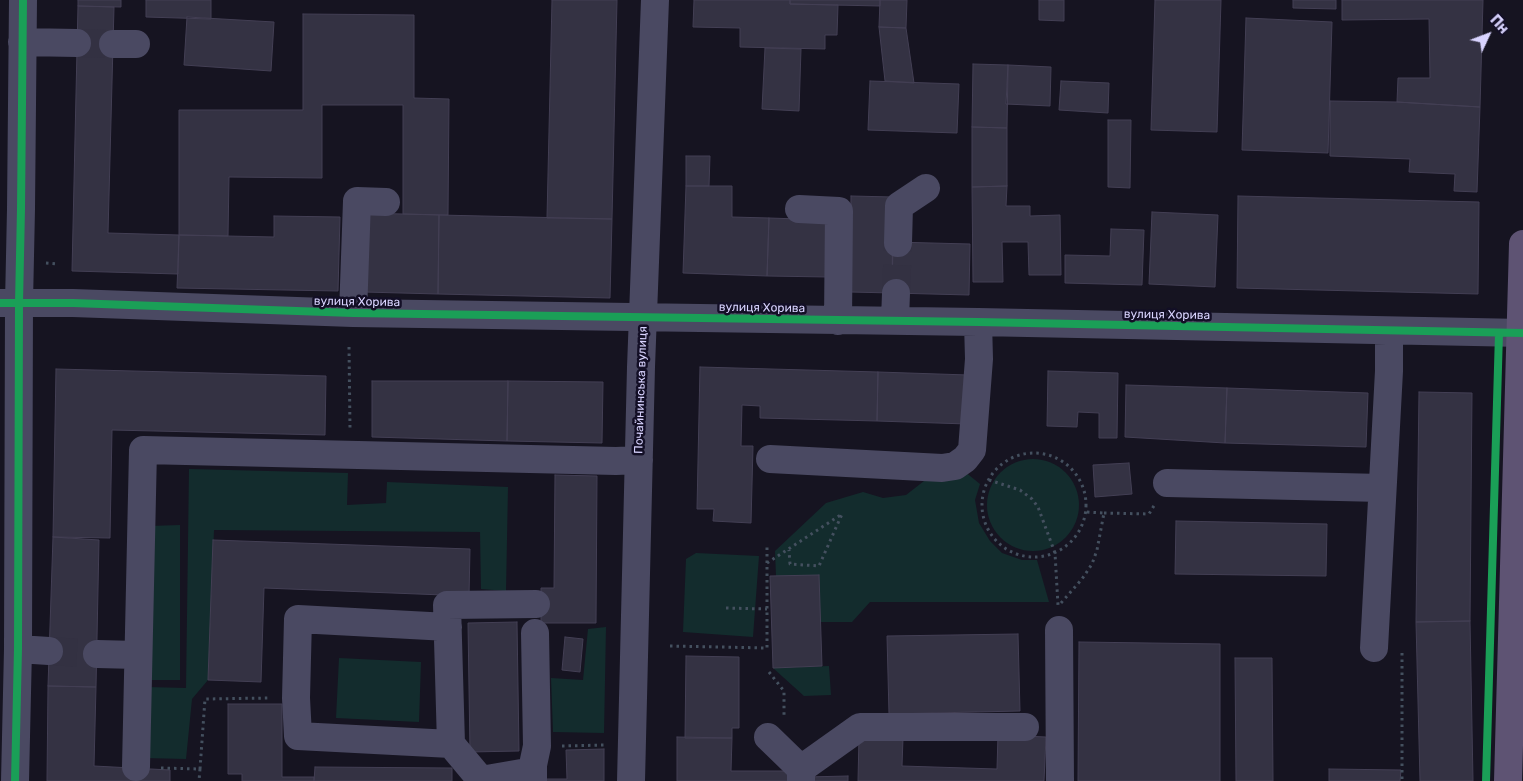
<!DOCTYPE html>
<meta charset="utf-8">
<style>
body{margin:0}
#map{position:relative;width:1523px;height:781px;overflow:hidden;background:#161421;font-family:Rubik,sans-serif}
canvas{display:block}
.north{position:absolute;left:1463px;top:10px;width:50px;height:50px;-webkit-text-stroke:4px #130f26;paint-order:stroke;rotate:47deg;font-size:14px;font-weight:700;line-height:20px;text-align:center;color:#d9d4ff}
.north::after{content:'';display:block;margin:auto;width:18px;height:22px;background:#d9d4ff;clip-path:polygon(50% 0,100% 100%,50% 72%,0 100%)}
</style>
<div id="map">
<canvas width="1523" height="781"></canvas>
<div class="north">Пн</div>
</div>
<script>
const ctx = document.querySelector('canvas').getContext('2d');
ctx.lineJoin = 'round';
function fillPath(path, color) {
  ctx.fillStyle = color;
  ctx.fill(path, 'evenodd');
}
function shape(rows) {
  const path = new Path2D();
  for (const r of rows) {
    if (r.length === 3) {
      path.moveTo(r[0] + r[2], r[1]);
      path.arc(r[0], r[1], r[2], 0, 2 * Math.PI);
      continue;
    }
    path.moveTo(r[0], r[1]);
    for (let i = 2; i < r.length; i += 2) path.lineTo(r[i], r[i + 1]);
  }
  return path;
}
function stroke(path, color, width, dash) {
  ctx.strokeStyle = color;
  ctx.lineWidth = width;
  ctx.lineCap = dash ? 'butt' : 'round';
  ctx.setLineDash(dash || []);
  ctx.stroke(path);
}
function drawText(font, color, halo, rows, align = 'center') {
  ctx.font = font + ' Rubik,sans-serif';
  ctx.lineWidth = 5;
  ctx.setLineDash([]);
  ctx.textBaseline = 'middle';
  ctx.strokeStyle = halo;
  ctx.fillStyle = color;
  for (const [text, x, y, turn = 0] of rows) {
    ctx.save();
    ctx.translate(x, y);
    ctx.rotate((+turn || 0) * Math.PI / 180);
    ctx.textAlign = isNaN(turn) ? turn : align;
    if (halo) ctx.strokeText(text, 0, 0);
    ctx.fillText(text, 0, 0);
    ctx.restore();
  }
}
fillPath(shape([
 [1033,505,46],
 [189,469,348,473,347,505,386,503,387,482,508,487,506,591,481,589,480,532,214,530,208,680,192,699,186,759,144,758,147,687,186,688],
 [964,471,980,484,975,500,979,523,990,541,1002,553,1022,560,1037,560,1049,602,870,602,852,622,820,622,776,576,775,551,826,503,863,492,883,498,906,495,924,481],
 [180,525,180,680,147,680,149,526],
 [696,553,759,556,753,637,683,632,686,559],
 [606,627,604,733,553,732,551,678,583,680,588,629],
 [339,658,421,662,419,722,336,718],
 [829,666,831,695,804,696,773,668]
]), '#132c2d');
const building = shape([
 [78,0,121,0,121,7,78,6,78,0],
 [146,0,211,0,211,19,146,17,146,0],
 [552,0,617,0,612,219,547,218,552,0],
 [694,0,790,0,790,4,838,5,837,35,825,35,825,49,740,47,740,28,693,27,694,0],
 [790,0,880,0,880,6,790,4,790,0],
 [880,0,907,0,906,28,879,27,880,0],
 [1039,0,1064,0,1064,21,1039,20,1039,0],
 [1155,0,1221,0,1217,132,1151,130,1155,0],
 [1293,0,1336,0,1336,9,1293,8,1293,0],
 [1342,0,1483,0,1480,107,1397,102,1398,78,1430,78,1429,19,1342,20,1342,0],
 [78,6,114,7,108,233,179,235,178,274,72,271,78,6],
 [303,14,414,15,414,98,449,99,448,215,403,214,403,105,322,105,322,178,229,177,228,236,179,235,179,110,303,110,303,14],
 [187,17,274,22,271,71,184,65,187,17],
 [1246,18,1332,22,1328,153,1242,150,1246,18],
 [879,27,906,28,914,83,885,81,879,27],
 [765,48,801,49,799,111,762,109,765,48],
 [973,64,1008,65,1007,128,972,127,973,64],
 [1008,65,1051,67,1050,106,1006,104,1008,65],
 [870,81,959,84,957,133,868,130,870,81],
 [1061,81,1109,83,1108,113,1059,110,1061,81],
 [1330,101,1397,102,1480,107,1477,192,1454,191,1455,174,1409,172,1410,159,1330,156,1330,101],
 [1108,120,1131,120,1130,188,1108,187,1108,120],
 [972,127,1007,128,1007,186,972,187,972,127],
 [686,156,710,156,709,186,686,186,686,156],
 [686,186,732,186,732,217,769,218,767,276,683,273,686,186],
 [1007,186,1006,206,1030,206,1030,216,1060,215,1061,275,1029,275,1028,242,1002,242,1003,282,973,282,972,187,1007,186],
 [851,196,893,197,892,293,850,292,851,196],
 [1238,196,1479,202,1478,294,1237,288,1238,196],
 [1152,212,1218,215,1215,287,1149,284,1152,212],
 [365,213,439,215,438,294,364,292,365,213],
 [439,215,612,219,610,298,438,294,439,215],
 [274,216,340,217,338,291,177,288,179,235,274,237,274,216],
 [769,218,829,220,828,277,767,276,769,218],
 [1111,229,1144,230,1142,285,1065,283,1065,255,1110,256,1111,229],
 [893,242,970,244,969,295,892,293,893,242],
 [700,367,878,372,877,421,760,418,760,406,742,405,741,446,753,446,751,523,713,521,714,509,697,509,700,367],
 [56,369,326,376,325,435,112,430,110,538,53,537,56,369],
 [1048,371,1118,373,1117,438,1099,438,1099,413,1078,412,1077,427,1047,426,1048,371],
 [878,372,968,375,967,424,877,421,878,372],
 [372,381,508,381,507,441,372,437,372,381],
 [508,381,603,382,602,443,507,441,508,381],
 [1126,385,1227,388,1225,443,1125,437,1126,385],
 [1227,388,1368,393,1366,447,1225,443,1227,388],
 [1419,392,1472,393,1470,621,1416,622,1419,392],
 [1129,463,1132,494,1095,497,1093,465,1129,463],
 [555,475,597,476,596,623,541,623,541,588,554,588,555,475],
 [1176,521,1327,524,1326,576,1175,574,1176,521],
 [53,537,99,540,96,687,48,686,53,537],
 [213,540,470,549,469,596,264,588,261,682,208,680,213,540],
 [819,575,822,666,773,668,770,576,819,575],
 [1470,621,1473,781,1420,781,1416,622,1470,621],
 [517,622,519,751,470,752,468,623,517,622],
 [1018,634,1020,711,889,714,887,636,1018,634],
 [565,637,583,639,580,672,562,670,565,637],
 [1079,642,1220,644,1220,781,1078,781,1079,642],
 [686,656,739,657,739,728,732,728,732,738,685,738,686,656],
 [1235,658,1272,658,1273,781,1236,781,1235,658],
 [48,686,96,687,94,766,170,770,170,781,47,781,48,686],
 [228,704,282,704,282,777,314,777,314,781,242,781,242,774,228,774,228,704],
 [998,735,1046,737,1044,781,858,781,859,737,903,738,902,766,997,769,998,735],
 [677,737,732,738,731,771,795,771,794,781,677,781,677,737],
 [604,749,604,781,543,781,543,779,567,779,566,750,604,749],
 [315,767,452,768,452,781,314,781,315,767],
 [1329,769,1401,770,1400,781,1329,781,1329,769],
 [848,776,848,781,807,781,806,777,848,776]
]);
fillPath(building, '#343243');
stroke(building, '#433f54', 1);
stroke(shape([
 [77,43,113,44],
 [896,293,898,243],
 [49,651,97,654]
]), '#333142', 28, [28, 14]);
stroke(shape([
 [46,263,57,264],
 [349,347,350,429],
 [1034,505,52],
 [989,480,1020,490,1032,499,1038,507,1055,553,1058,605],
 [1104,513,1149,514,1155,504],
 [767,563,842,514,819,566,790,564,789,550],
 [1061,603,1082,579,1092,564,1097,550,1104,513,1086,512],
 [726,608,767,609],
 [670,646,767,648,767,547],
 [1402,653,1402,781],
 [769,672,784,691,784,716],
 [562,746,606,745],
 [161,768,200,769,199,781],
 [200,769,205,699,269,698]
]), '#44505f', 3, [2.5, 4]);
stroke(shape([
 [22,42,77,43],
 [113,44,136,44],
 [799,209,839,211,838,321],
 [898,243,899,206,926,188],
 [0,303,73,303,353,313,978,322,1523,333],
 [353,313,357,201,386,202],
 [895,321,896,293],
 [770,459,942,468,955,466,965,459,972,450,979,359,978,322],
 [1167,483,1382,488],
 [448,627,298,619,296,698,298,736,451,744],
 [1059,630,1060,781],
 [1374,648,1389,371,1389,331],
 [18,649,49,651],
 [97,654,137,655],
 [768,737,801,769,801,781],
 [136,767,143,450,616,461,639,460],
 [801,769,860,727,1025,727],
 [533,771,481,780,451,744,447,605,536,604],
 [15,781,18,649,19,303,21,209,23,0],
 [533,781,533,765,537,746,535,633],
 [631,781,641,367,655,0]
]), '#4a4962', 28);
stroke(shape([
 [1508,781,1523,244]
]), '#5e5373', 28);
stroke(shape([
 [0,303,73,303,353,313,978,322,1523,333],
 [15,781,18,649,19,303,21,209,23,0],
 [1486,781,1499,333]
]), '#1a9f57', 8);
drawText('12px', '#d9d4ff', '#130f26', [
 ["вулиця Хорива",357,302,1],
 ["вулиця Хорива",762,308,1],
 ["вулиця Хорива",1167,315,1],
 ["Почайнинська вулиця",641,390,-88]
]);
</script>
